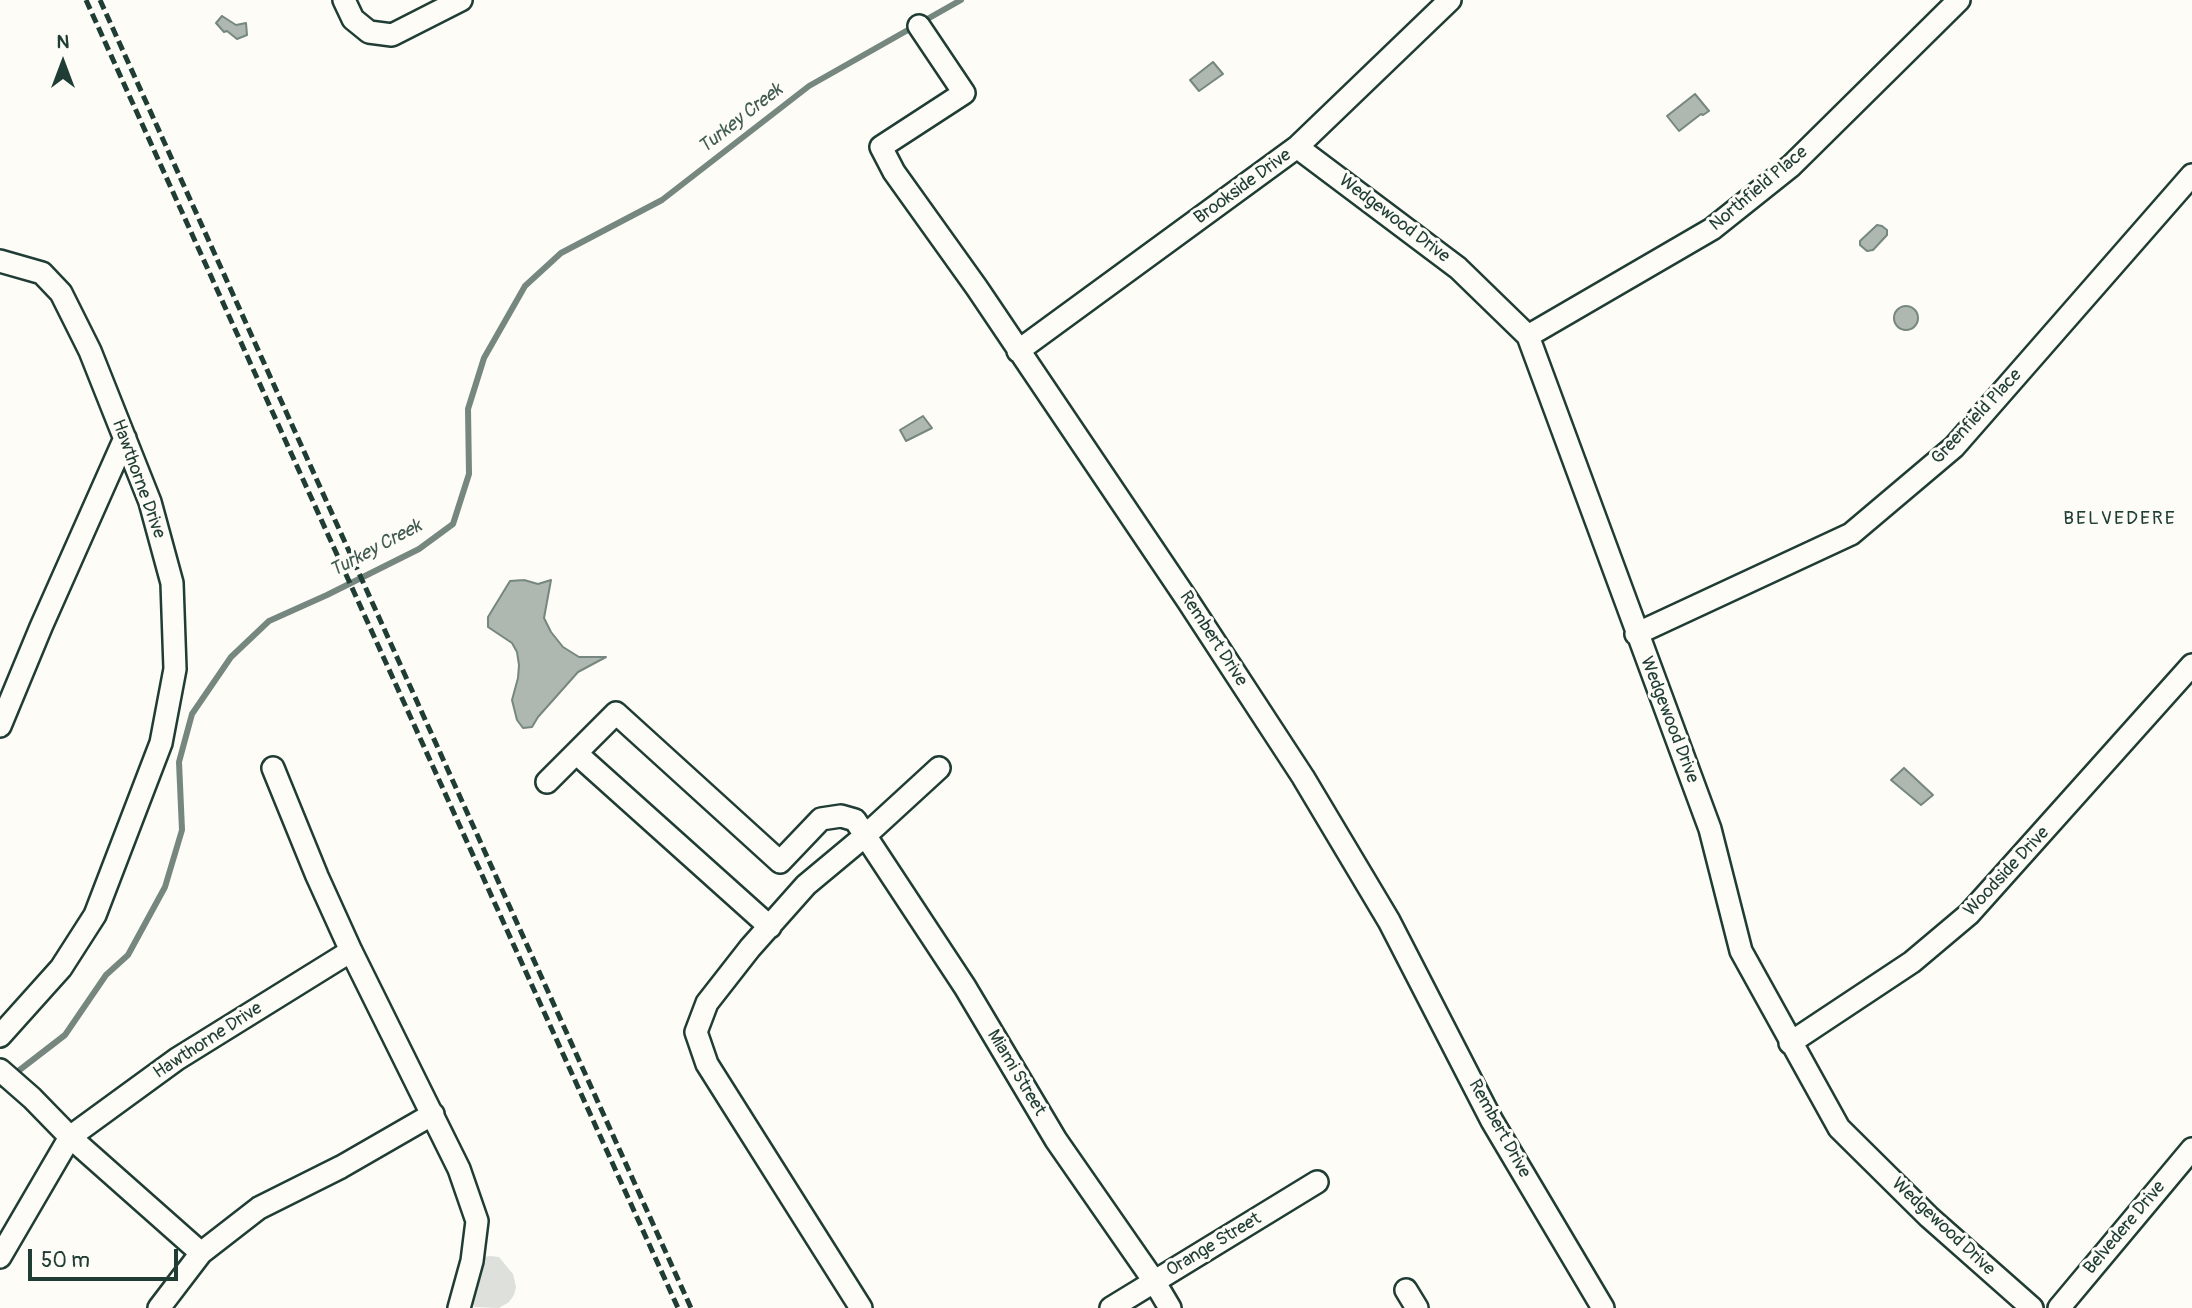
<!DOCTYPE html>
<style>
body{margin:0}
#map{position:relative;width:2192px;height:1308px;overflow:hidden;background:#fdfcf7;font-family:Pangolin,sans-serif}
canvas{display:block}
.north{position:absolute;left:28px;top:28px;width:70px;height:70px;-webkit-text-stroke:5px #fdfcf7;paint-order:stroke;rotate:0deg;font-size:19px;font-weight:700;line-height:28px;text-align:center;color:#1f3d34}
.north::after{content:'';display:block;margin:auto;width:24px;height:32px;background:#1f3d34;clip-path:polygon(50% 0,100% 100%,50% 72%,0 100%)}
.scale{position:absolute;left:28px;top:1249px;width:150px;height:32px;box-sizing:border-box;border:4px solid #1f3d34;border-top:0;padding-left:9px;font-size:21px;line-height:24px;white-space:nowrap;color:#1f3d34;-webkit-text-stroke:5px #fdfcf7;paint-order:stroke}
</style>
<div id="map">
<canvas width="2192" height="1308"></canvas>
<div class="north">N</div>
<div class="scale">50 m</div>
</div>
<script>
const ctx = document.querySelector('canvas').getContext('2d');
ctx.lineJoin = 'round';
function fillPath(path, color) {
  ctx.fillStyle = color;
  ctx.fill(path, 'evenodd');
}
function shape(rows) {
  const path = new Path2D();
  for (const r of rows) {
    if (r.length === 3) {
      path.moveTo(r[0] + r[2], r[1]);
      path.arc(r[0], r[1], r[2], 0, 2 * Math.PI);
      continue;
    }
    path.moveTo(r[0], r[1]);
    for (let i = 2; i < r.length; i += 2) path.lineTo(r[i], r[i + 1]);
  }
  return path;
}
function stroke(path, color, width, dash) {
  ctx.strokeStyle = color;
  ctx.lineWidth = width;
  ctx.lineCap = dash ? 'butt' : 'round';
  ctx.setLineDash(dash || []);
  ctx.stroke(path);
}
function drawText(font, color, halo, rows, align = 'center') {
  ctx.font = font + ' Pangolin,sans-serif';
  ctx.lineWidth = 6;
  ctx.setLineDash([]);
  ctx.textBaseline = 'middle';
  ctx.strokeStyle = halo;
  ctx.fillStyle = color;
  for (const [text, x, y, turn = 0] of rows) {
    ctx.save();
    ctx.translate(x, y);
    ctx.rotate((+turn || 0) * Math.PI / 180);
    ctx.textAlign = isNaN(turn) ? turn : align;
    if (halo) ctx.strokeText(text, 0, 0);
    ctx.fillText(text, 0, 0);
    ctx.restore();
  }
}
fillPath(shape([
 [490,1256,499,1257,513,1274,516,1287,514,1295,509,1302,499,1308,475,1307,471,1302,472,1295,484,1257]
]), '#dde0db');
const water = shape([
 [222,16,236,25,246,23,247,35,237,39,227,31,224,32,216,23,222,16],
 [1213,62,1223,74,1199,91,1190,80,1213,62],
 [1695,94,1709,111,1703,115,1701,114,1679,131,1667,116,1695,94],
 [1877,225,1882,226,1887,230,1887,235,1873,250,1867,251,1860,245,1860,241,1877,225],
 [1906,318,12],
 [923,416,932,428,906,441,900,430,923,416],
 [524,580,538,584,551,580,544,618,551,632,563,647,579,657,606,657,578,672,538,717,532,727,523,728,517,720,512,700,518,678,519,665,517,652,512,643,488,627,488,617,510,581,524,580],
 [1904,768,1933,795,1921,805,1891,780,1904,768]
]);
fillPath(water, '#aeb8b1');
stroke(water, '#75877f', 2);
stroke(shape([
 [0,1085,65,1035,106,975,128,955,165,887,182,830,179,762,192,714,231,657,269,621,327,595,419,549,453,524,469,474,468,409,484,358,525,286,561,253,662,200,809,86,961,0]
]), '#75877f', 6);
const minor = shape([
 [344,0,353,19,369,32,392,35,461,0],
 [919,26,964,93,881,147,894,172,977,288,1188,601,1303,777,1389,921,1492,1121,1603,1308],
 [1297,147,1458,268,1528,336,1710,829,1741,951,1839,1128,1929,1217,2032,1308],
 [0,261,42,273,61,293,90,351,150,502,172,583,175,669,161,743,95,915,61,968,0,1036],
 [1528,336,1712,229,1791,166,1959,0],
 [1018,351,1297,147,1450,0],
 [1636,634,1851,534,1954,447,2192,175],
 [0,726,41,627,125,438],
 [576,753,770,927],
 [273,768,317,876,351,951,459,1169,477,1221,472,1261,459,1308],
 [547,782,616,713,780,862,821,819,841,816,855,820,965,987,1056,1140,1154,1281,1170,1308],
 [1790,1043,1912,962,1969,914,2192,665],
 [0,1070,32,1098,70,1137,201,1253],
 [0,1257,70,1137,177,1059,351,951],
 [1406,1290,1417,1308],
 [159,1308,201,1253,259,1208,341,1167,433,1114],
 [861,1308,707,1064,696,1032,707,1003,750,948,806,885,866,835,939,768],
 [1111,1308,1317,1182],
 [2059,1308,2192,1149]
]);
stroke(minor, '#1f3d34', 26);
stroke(minor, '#fdfcf7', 21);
stroke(shape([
 [86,0,678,1308],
 [100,0,691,1308]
]), '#1f3d34', 5, [10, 5]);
drawText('18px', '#1f3d34', '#fdfcf7', [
 ["Brookside Drive",1243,187,-36],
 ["Northfield Place",1759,189,-40],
 ["Wedgewood Drive",1394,219,37],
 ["Greenfield Place",1977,417,-47],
 ["Hawthorne Drive",138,479,70],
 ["Rembert Drive",1213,639,57],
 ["Wedgewood Drive",1669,720,69],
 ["Woodside Drive",2007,872,-47],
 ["Hawthorne Drive",208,1041,-33],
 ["Miami Street",1016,1073,59],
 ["Rembert Drive",1499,1129,61],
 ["Wedgewood Drive",1943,1227,43],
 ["Belvedere Drive",2125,1228,-50],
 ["Orange Street",1214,1245,-31]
]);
drawText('italic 19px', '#435c53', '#fdfcf7', [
 ["Turkey Creek",741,119,-38],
 ["Turkey Creek",376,549,-28]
]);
ctx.letterSpacing = '2px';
drawText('19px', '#1f3d34', '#fdfcf7', [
 ["BELVEDERE",2120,519]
]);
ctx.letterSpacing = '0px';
</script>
